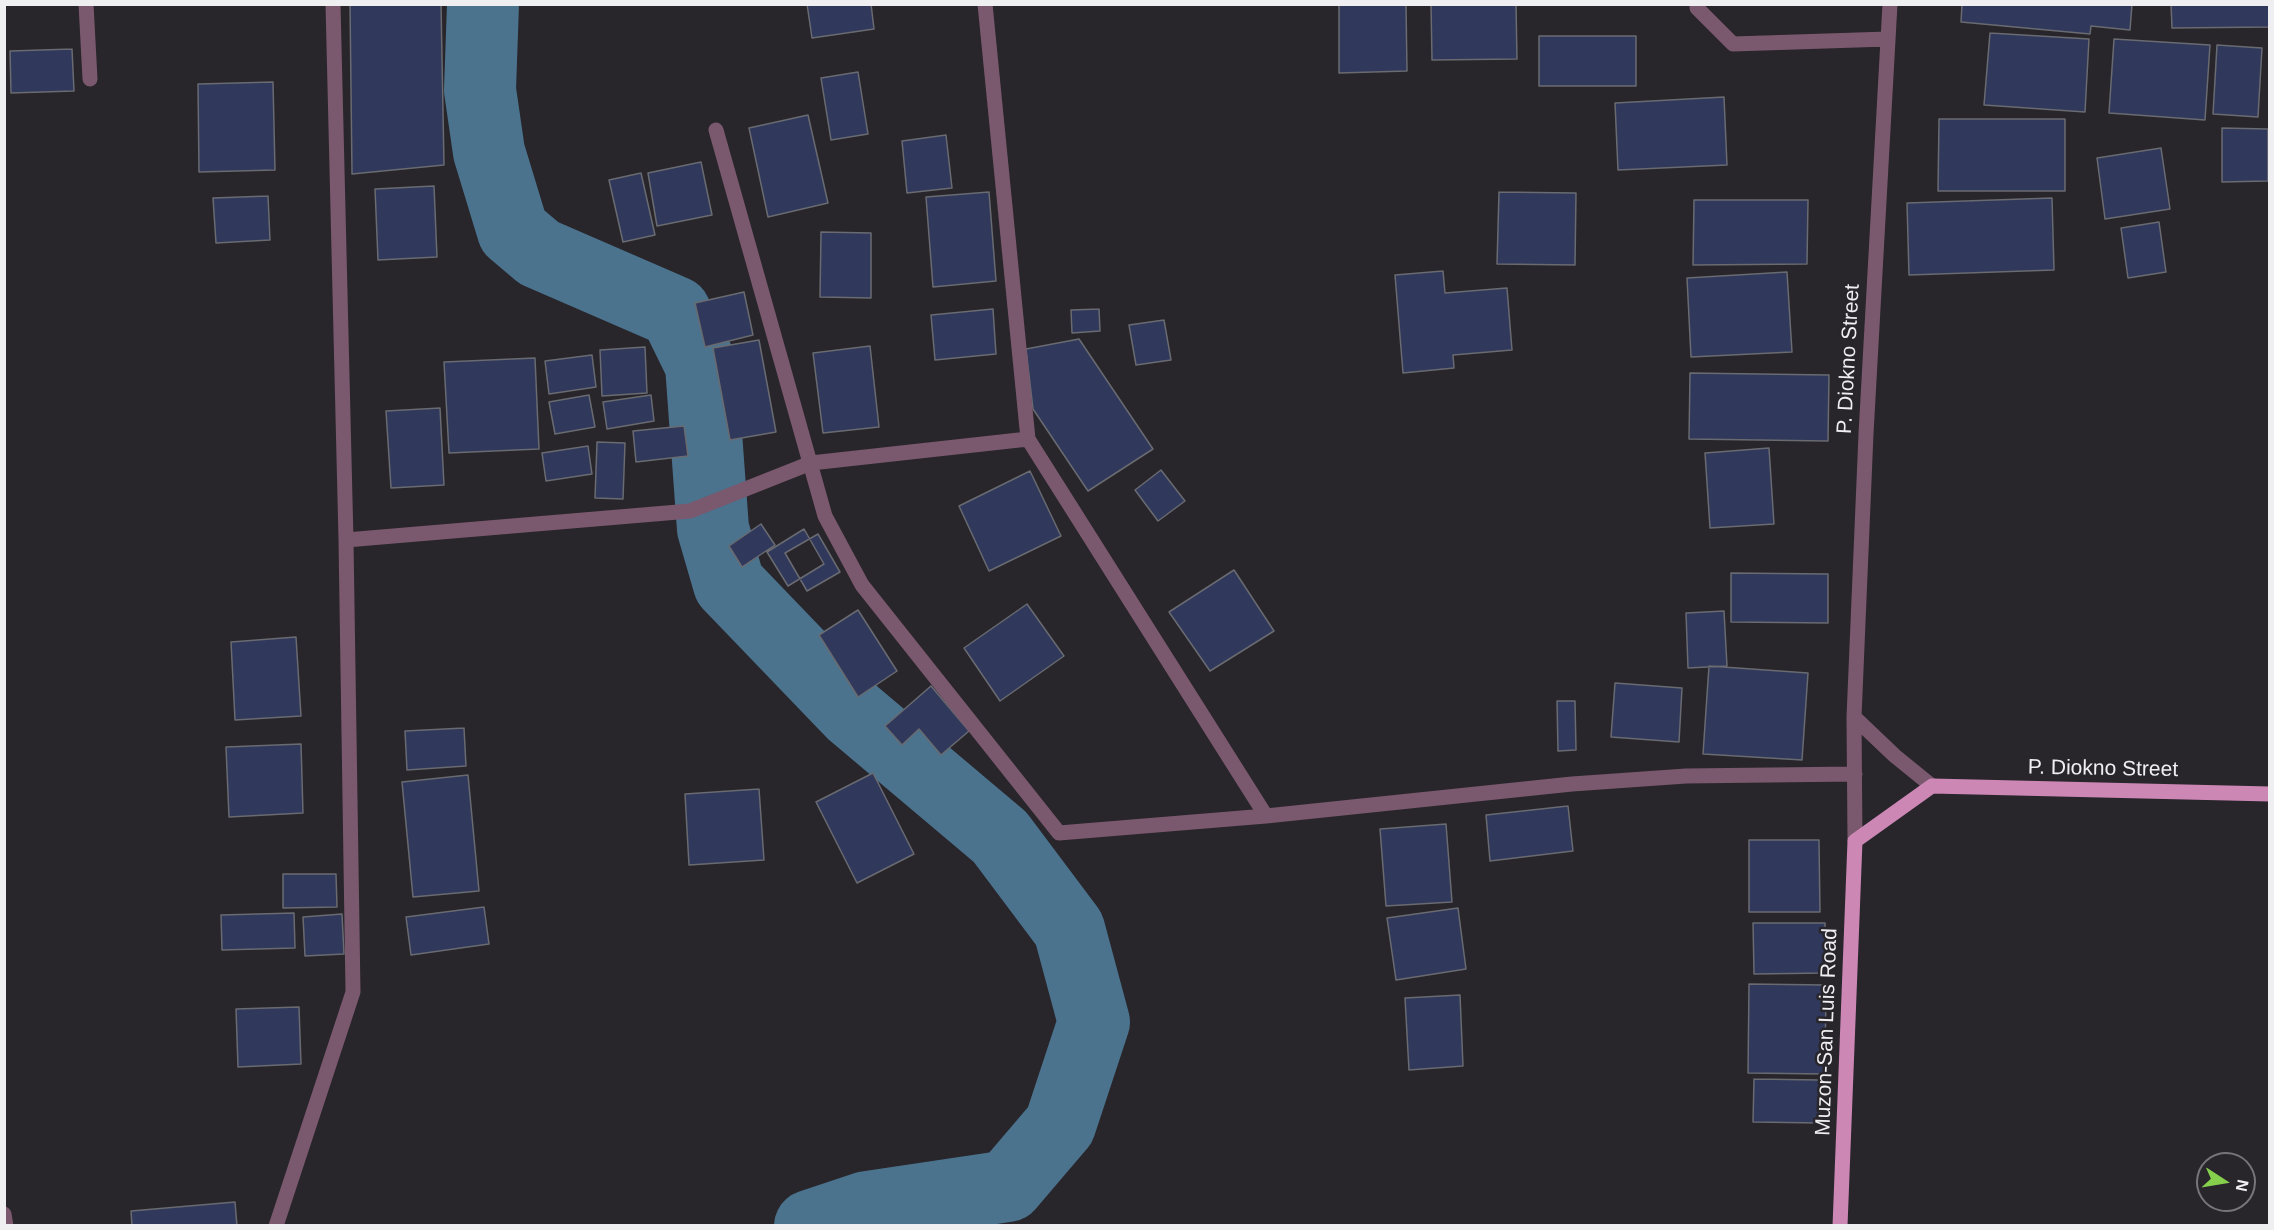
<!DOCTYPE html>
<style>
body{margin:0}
#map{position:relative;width:2274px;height:1230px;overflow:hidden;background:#28252b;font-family:Arial,sans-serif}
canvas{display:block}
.frame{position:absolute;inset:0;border:6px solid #efeef1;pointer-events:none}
.north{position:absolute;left:2196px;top:1152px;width:60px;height:60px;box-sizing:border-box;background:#28252b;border:2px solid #78757a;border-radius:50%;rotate:102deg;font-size:16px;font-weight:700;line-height:24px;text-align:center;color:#efeef1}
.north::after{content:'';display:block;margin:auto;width:21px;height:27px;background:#85cf4d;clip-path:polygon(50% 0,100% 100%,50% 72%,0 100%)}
</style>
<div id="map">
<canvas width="2274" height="1230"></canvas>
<div class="frame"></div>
<div class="north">N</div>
</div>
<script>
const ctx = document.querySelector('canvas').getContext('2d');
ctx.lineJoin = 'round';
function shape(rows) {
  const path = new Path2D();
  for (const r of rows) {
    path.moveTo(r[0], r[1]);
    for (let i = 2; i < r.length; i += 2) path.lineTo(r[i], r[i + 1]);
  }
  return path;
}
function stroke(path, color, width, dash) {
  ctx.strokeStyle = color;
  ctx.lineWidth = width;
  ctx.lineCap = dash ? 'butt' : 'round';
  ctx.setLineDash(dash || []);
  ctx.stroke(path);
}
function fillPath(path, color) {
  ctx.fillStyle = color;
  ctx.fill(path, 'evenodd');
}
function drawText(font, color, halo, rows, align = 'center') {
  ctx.font = font + ' Arial,sans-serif';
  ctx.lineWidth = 5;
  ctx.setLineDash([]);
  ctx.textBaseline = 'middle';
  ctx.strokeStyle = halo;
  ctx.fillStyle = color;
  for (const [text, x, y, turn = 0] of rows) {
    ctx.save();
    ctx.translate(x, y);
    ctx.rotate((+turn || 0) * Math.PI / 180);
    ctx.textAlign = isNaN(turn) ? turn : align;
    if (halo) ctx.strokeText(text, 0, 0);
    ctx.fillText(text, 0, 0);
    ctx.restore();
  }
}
stroke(shape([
 [483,4,480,90,489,152,513,231,539,253,675,312,701,365,713,529,729,584,853,713,1000,837,1069,929,1094,1022,1060,1125,1008,1186,867,1207,810,1226]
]), '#4b738d', 72);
const building = shape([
 [350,4,441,4,444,165,352,174,350,4],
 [807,4,871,4,874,29,812,38,807,4],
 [1339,4,1406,4,1407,71,1339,73,1339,4],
 [1431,4,1516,4,1517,59,1432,60,1431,4],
 [1962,4,2132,4,2130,30,2091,26,2090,34,1961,22,1962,4],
 [2171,4,2270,4,2270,27,2172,28,2171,4],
 [1990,33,2089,39,2085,112,1984,105,1990,33],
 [1539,36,1636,36,1636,86,1539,86,1539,36],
 [2114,39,2210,45,2205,120,2109,113,2114,39],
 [2217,45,2262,48,2258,117,2213,114,2217,45],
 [72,49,74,91,11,93,10,51,72,49],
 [858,72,868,134,831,140,821,78,858,72],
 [273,82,275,170,199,172,198,84,273,82],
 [1724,97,1727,165,1618,170,1615,103,1724,97],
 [808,115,828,203,768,217,749,128,808,115],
 [1939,119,2065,119,2065,191,1938,191,1939,119],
 [2222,128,2268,129,2268,181,2222,182,2222,128],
 [946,135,952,188,907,193,902,141,946,135],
 [2161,148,2170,209,2105,219,2097,158,2161,148],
 [701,162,712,215,657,226,648,173,701,162],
 [641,173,655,235,623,242,609,180,641,173],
 [434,186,437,257,378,260,375,189,434,186],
 [989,192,996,281,933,287,926,197,989,192],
 [1499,192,1576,193,1575,265,1497,264,1499,192],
 [268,196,270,240,216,243,213,198,268,196],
 [2052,198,2054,270,1909,275,1907,203,2052,198],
 [1694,200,1808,200,1807,264,1693,265,1694,200],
 [2159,222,2166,272,2128,278,2121,228,2159,222],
 [821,232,871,233,871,298,820,297,821,232],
 [1443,271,1445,293,1507,288,1512,350,1453,355,1454,368,1403,373,1395,275,1443,271],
 [1787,272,1792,352,1691,357,1687,278,1787,272],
 [744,292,753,335,705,347,695,303,744,292],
 [993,309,996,354,935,360,931,315,993,309],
 [1099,309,1100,331,1072,333,1071,310,1099,309],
 [1164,320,1171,360,1136,365,1129,325,1164,320],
 [1079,339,1153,449,1088,491,1033,409,1026,349,1079,339],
 [759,340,776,432,730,440,713,348,759,340],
 [870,346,879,427,823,433,813,353,870,346],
 [645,347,647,393,602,396,600,350,645,347],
 [592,355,596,387,549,394,545,361,592,355],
 [535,358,539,449,449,453,444,362,535,358],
 [1690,373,1829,375,1828,441,1689,439,1690,373],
 [589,395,595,427,555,434,549,402,589,395],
 [651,395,654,421,607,429,603,402,651,395],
 [440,408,444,485,391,488,386,411,440,408],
 [684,426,688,456,636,462,633,431,684,426],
 [597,442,625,443,623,499,595,498,597,442],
 [588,446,592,474,546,481,542,453,588,446],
 [1769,448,1774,524,1710,528,1705,453,1769,448],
 [1161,470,1185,501,1158,521,1135,490,1161,470],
 [1030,471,1061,536,989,571,959,506,1030,471],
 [761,524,775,545,742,567,729,546,761,524],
 [804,529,824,564,788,586,767,552,804,529],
 [818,534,840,572,807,591,785,553,818,534],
 [1234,570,1274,631,1210,671,1169,612,1234,570],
 [1731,573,1828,574,1828,623,1731,622,1731,573],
 [1027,604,1064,656,1000,701,964,648,1027,604],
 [858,610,897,671,858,697,819,635,858,610],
 [1724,611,1727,666,1688,668,1686,613,1724,611],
 [296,637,301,716,235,720,231,642,296,637],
 [1709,666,1808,673,1802,760,1703,754,1709,666],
 [1615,683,1682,688,1679,742,1611,737,1615,683],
 [931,686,969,731,941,755,919,729,902,745,885,726,931,686],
 [1557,701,1575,701,1576,750,1558,751,1557,701],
 [464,728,466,766,407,770,405,731,464,728],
 [301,744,303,813,229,817,226,747,301,744],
 [873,773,914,854,857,883,816,802,873,773],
 [468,775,479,891,413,897,402,782,468,775],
 [759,789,764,860,689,865,685,794,759,789],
 [1568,806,1573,851,1490,861,1486,815,1568,806],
 [1446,824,1452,902,1386,906,1380,829,1446,824],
 [1749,840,1819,840,1820,912,1749,912,1749,840],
 [283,874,336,874,337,907,283,908,283,874],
 [484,907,489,944,411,955,406,917,484,907],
 [1458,908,1466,969,1396,980,1387,918,1458,908],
 [294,913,295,948,222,950,221,915,294,913],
 [342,914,344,954,305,956,303,917,342,914],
 [1753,923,1825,923,1826,973,1754,974,1753,923],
 [1749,984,1826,985,1825,1074,1748,1073,1749,984],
 [1460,995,1463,1066,1409,1070,1405,998,1460,995],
 [299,1007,301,1064,238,1067,236,1009,299,1007],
 [1754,1079,1820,1080,1820,1123,1753,1122,1754,1079],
 [235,1202,237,1226,132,1226,131,1211,235,1202]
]);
fillPath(building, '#30395b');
stroke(building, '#696b71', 1.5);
stroke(shape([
 [86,4,90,79],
 [985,4,1028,439,1266,816],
 [1697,4,1697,8,1733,44,1888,39],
 [716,130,825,516,862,585,1059,833,1266,816,1572,784,1686,776,1855,774],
 [346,540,690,511,811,463,1028,439],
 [1854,717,1895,756,1932,786],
 [1855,841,1854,717,1866,434,1890,4],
 [4,1214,6,1226],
 [276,1226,353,992,346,540,333,4]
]), '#7a586d', 15);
stroke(shape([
 [1840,1226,1855,841,1932,786,2270,794]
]), '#cc87b5', 15);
drawText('21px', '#efeef1', '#28252b', [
 ["P. Diokno Street",1849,359,-87],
 ["P. Diokno Street",2103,769,1],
 ["Muzon-San Luis Road",1827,1032,-88]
]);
</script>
